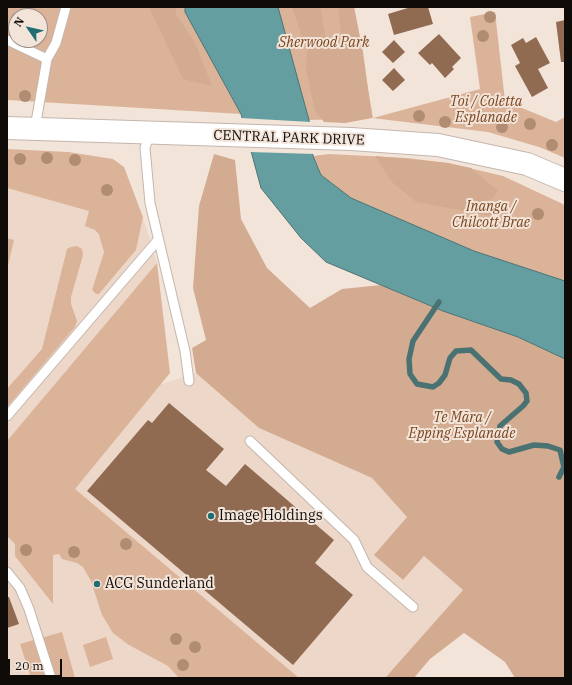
<!DOCTYPE html>
<meta charset="utf-8">
<style>
body{margin:0}
#map{position:relative;width:572px;height:685px;overflow:hidden;background:#f3e4da;font-family:"IBM Plex Serif",serif}
canvas{display:block}
.frame{position:absolute;inset:0;border:8px solid #0f0b08;pointer-events:none}
.north{position:absolute;left:8px;top:8px;width:40px;height:40px;box-sizing:border-box;background:#f3e4da;border:1px solid #988d86;border-radius:50%;rotate:304deg;font-size:11px;font-weight:700;line-height:16px;text-align:center;color:#0f0b08}
.north::after{content:'';display:block;margin:auto;width:14px;height:18px;background:#226d72;clip-path:polygon(50% 0,100% 100%,50% 72%,0 100%)}
.scale{position:absolute;left:8px;top:659px;width:54px;height:18px;box-sizing:border-box;border:2px solid #0f0b08;border-top:0;padding-left:5px;font-size:12px;line-height:14px;white-space:nowrap;color:#0f0b08;-webkit-text-stroke:3px #f3e4da;paint-order:stroke}
</style>
<div id="map">
<canvas width="572" height="685"></canvas>
<div class="frame"></div>
<div class="north">N</div>
<div class="scale">20 m</div>
</div>
<script>
const ctx = document.querySelector('canvas').getContext('2d');
ctx.lineJoin = 'round';
function fillPath(path, color) {
  ctx.fillStyle = color;
  ctx.fill(path, 'evenodd');
}
function shape(rows) {
  const path = new Path2D();
  for (const r of rows) {
    path.moveTo(r[0], r[1]);
    for (let i = 2; i < r.length; i += 2) path.lineTo(r[i], r[i + 1]);
  }
  return path;
}
function stroke(path, color, width, dash) {
  ctx.strokeStyle = color;
  ctx.lineWidth = width;
  ctx.lineCap = dash ? 'butt' : 'round';
  ctx.setLineDash(dash || []);
  ctx.stroke(path);
}
function drawText(font, color, halo, rows, align = 'center') {
  ctx.font = font + ' "IBM Plex Serif",serif';
  ctx.lineWidth = 4;
  ctx.setLineDash([]);
  ctx.textBaseline = 'middle';
  ctx.strokeStyle = halo;
  ctx.fillStyle = color;
  for (const [text, x, y, turn = 0] of rows) {
    ctx.save();
    ctx.translate(x, y);
    ctx.rotate((+turn || 0) * Math.PI / 180);
    ctx.textAlign = isNaN(turn) ? turn : align;
    if (halo) ctx.strokeText(text, 0, 0);
    ctx.fillText(text, 0, 0);
    ctx.restore();
  }
}
fillPath(shape([
 [7,188,89,210,95,230,101,240,104,252,92,290,96,294,99,294,136,250,143,217,157,263,98,335,162,384,196,373,259,428,372,478,407,517,374,555,403,580,424,556,463,590,385,678,7,678,7,270,14,240,7,238]
]), '#ecd7c9');
fillPath(shape([
 [7,7,185,7,185,12,241,114,7,100],
 [16,16,40,16,40,40,16,40],
 [278,7,354,7,373,118,480,89,470,17,495,12,505,101,556,122,565,117,565,158,539,147,488,132,372,118,309,120],
 [7,149,68,152,113,159,124,167,143,217,136,250,99,294,96,294,92,290,104,252,99,235,95,230,85,226,89,211,7,188],
 [329,154,407,158,448,163,503,176,565,205,565,281,474,251,351,198,321,175,313,156],
 [7,238,14,240,7,270],
 [77,246,82,249,83,255,71,297,71,304,77,321,75,327,7,407,7,389,42,349,67,249,71,247],
 [157,263,170,373,75,489,299,678,179,678,168,666,129,645,113,633,102,615,91,581,83,567,77,563,62,559,59,554,53,555,53,604,15,556,15,544,7,536,7,441],
 [62,632,75,678,31,678,20,644],
 [106,637,113,659,90,667,83,645]
]), '#dbb399');
fillPath(shape([
 [149,7,176,7,176,14,195,43,212,86,183,79],
 [292,7,320,7,327,44,343,48,338,7,354,7,363,52,372,118,345,123,324,122,315,111,306,69,307,51],
 [214,154,235,160,241,219,267,268,310,308,342,289,381,285,443,311,518,337,565,359,565,678,515,678,505,662,464,633,430,659,414,678,385,678,463,590,424,556,403,580,374,555,407,517,372,478,259,428,196,373,192,348,206,340,193,288,199,206],
 [375,156,448,163,471,168,498,191,492,199,486,201,492,216,416,202,392,182]
]), '#d3ab90');
const water = shape([
 [185,7,278,7,309,120,313,156,321,175,351,198,474,251,565,281,565,359,518,337,443,311,326,262,301,238,261,188,241,114,185,12,185,7]
]);
fillPath(water, '#659ea1');
stroke(water, '#4b7273', 1);
fillPath(shape([
 [240,118,311,122,315,154,250,152]
]), '#f3e4da');
stroke(shape([
 [439,302,413,341,409,359,410,374,417,384,433,387,439,383,445,375,450,358,456,351,471,350,501,379,511,380,519,384,526,393,527,401,523,406,500,426,497,442,502,449,509,452,534,445,548,446,560,450,564,467,559,477]
]), '#4b7273', 5.5);
fillPath(shape([
 [411,7,428,7,433,24,394,35,388,14],
 [565,20,565,62,561,62,556,22],
 [439,34,461,58,452,67,454,69,445,78,432,63,430,65,418,53],
 [536,37,550,63,538,69,548,88,532,97,515,66,520,63,511,45,523,38,526,43],
 [394,40,405,52,393,63,382,52],
 [394,68,405,80,393,91,382,80],
 [169,403,224,449,206,470,226,486,245,464,334,540,315,563,353,595,293,665,87,491,148,420,152,423],
 [7,597,9,597,19,624,7,628]
]), '#906b52');
const lane = shape([
 [7,40,47,59],
 [35,128,47,59,56,43,66,7],
 [150,133,145,148,150,203,185,351,189,381],
 [7,416,158,240],
 [250,441,354,540,367,567,413,607],
 [7,572,20,588,29,609,51,678]
]);
const secondary = shape([
 [7,128,351,139,438,145,527,164,565,180]
]);
stroke(lane, '#c4b6ad', 11);
stroke(secondary, '#c4b6ad', 24);
stroke(lane, '#fff', 9);
stroke(secondary, '#fff', 22);
ctx.fillStyle = '#b08d72';
for (const [x, y] of [
 [490,17],
 [483,36],
 [25,96],
 [419,116],
 [445,122],
 [530,124],
 [502,127],
 [552,145],
 [47,158],
 [20,159],
 [75,160],
 [107,190],
 [538,214],
 [126,544],
 [26,550],
 [74,552],
 [176,639],
 [195,647],
 [183,665]
]) {
  ctx.beginPath();
  ctx.arc(x, y, 6, 0, 2 * Math.PI);
  ctx.fill();
}
for (const [x, y, r, color] of [
 [211,516,4,"#226d72"],
 [97,584,4,"#226d72"]
]) {
  const dot = new Path2D();
  dot.arc(x, y, r, 0, 2 * Math.PI);
  ctx.fillStyle = color;
  ctx.fill(dot);
  stroke(dot, '#f3e4da', 1.5);
}
drawText('italic 14px', '#79451c', '#f3e4da', [
 ["Sherwood Park",324,43],
 ["Toi / Coletta",486,102],
 ["Esplanade",486,118],
 ["Inanga /",491,207],
 ["Chilcott Brae",491,223],
 ["Te Māra /",462,418],
 ["Epping Esplanade",462,434]
]);
drawText('14px', '#0f0b08', '#f3e4da', [
 ["CENTRAL PARK DRIVE",289,138,2]
]);
drawText('14px', '#0f0b08', '#f3e4da', [
 ["Image Holdings",219,516],
 ["ACG Sunderland",105,584]
], 'left');
</script>
